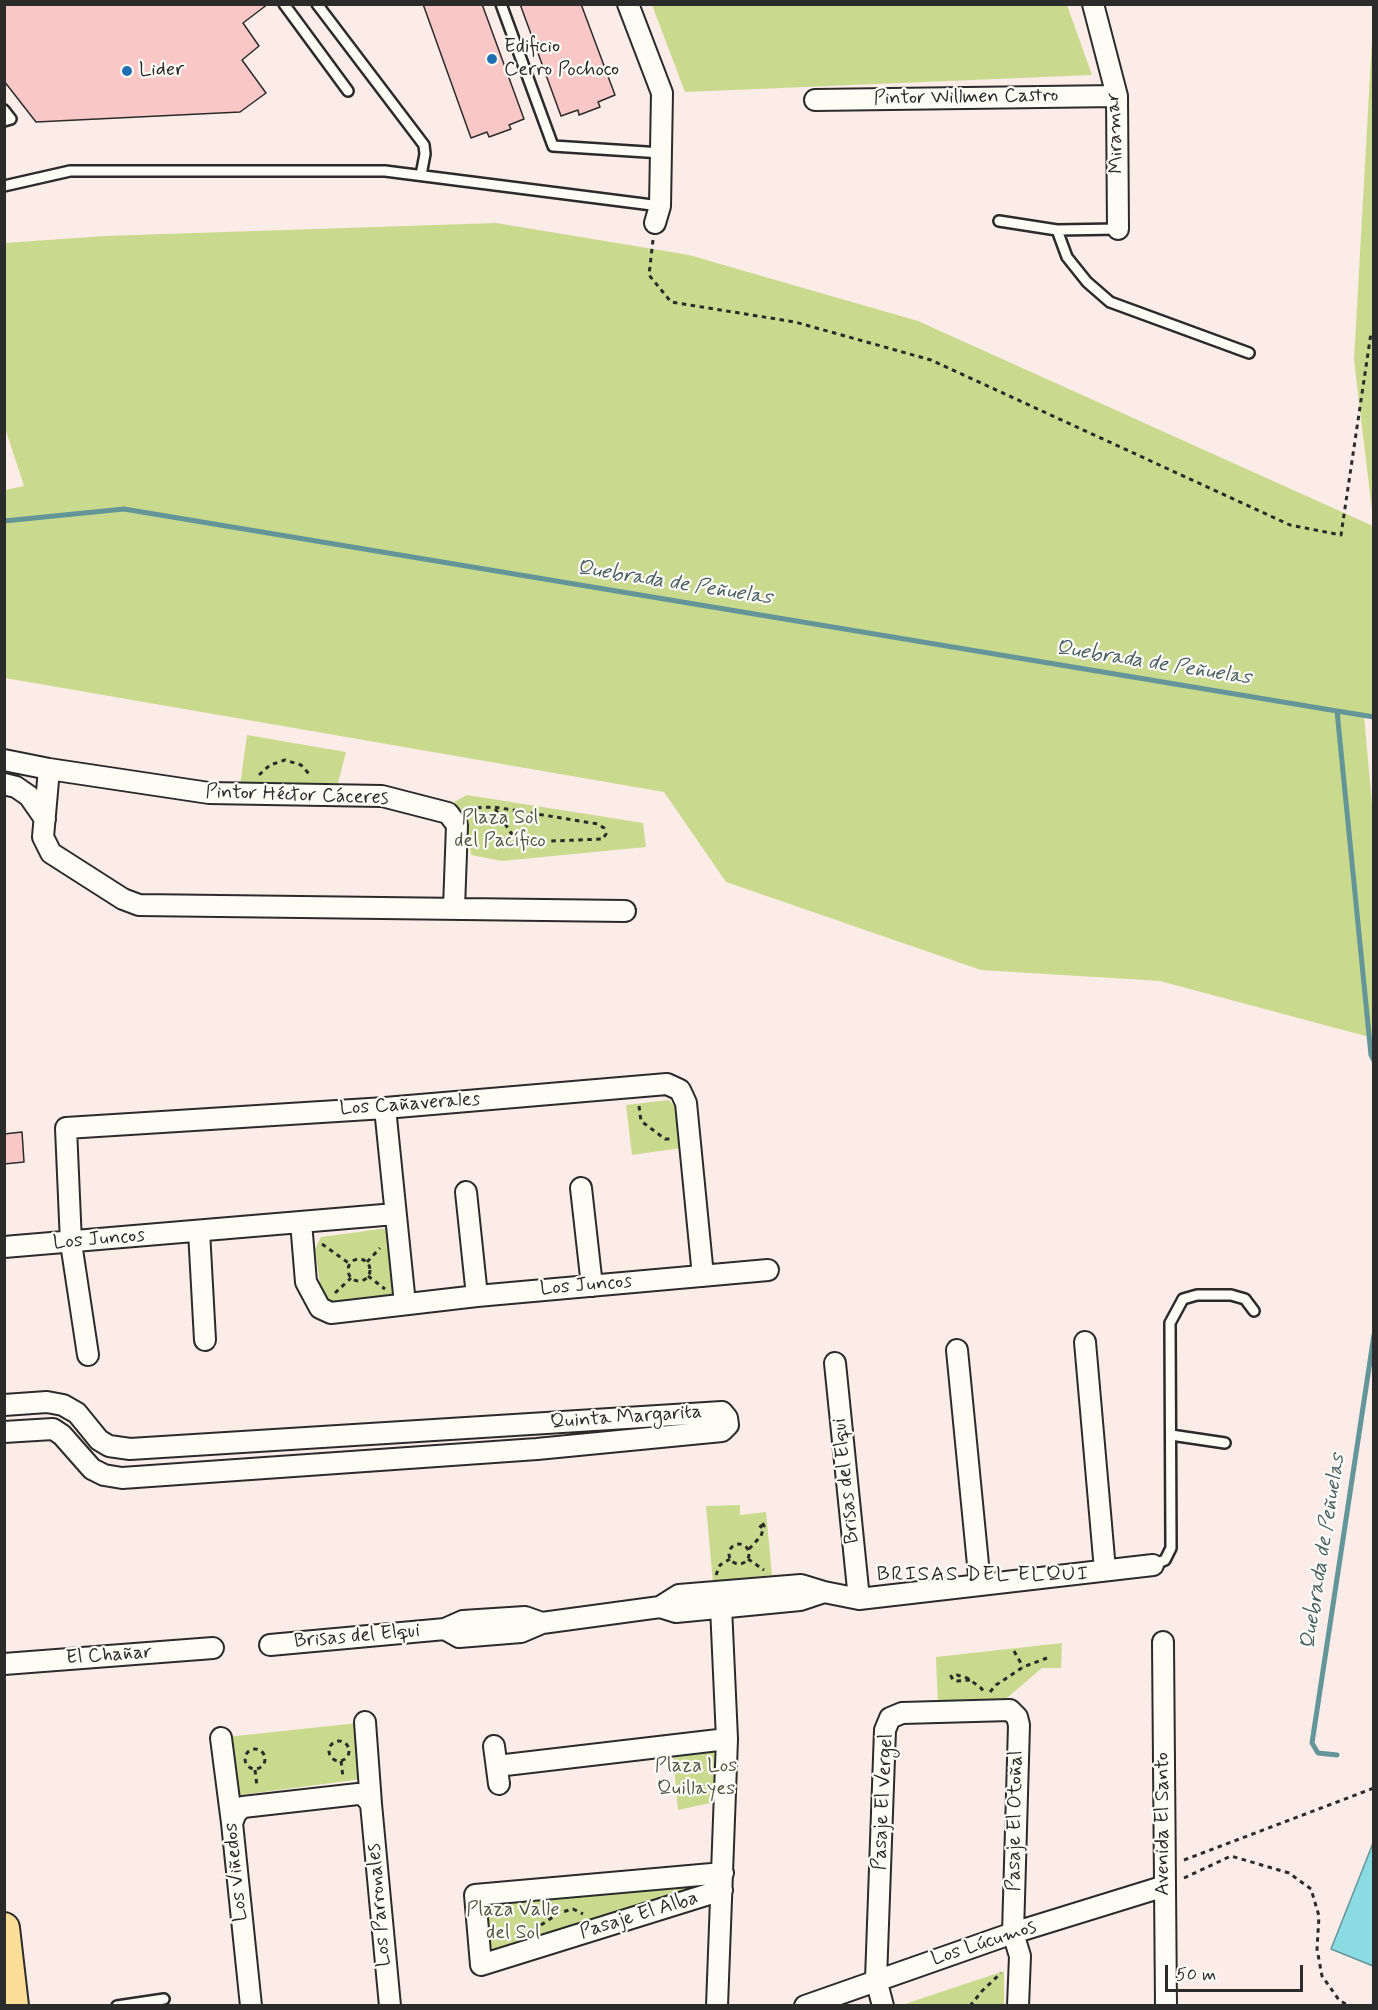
<!DOCTYPE html>
<meta charset="utf-8">
<style>
body{margin:0}
#map{position:relative;width:1378px;height:2010px;overflow:hidden;background:#fcece8;font-family:Mynerve,sans-serif}
canvas{display:block}
.frame{position:absolute;inset:0;border:6px solid #2b2b2b;pointer-events:none}
.scale{position:absolute;left:1165px;top:1965px;width:138px;height:27px;box-sizing:border-box;border:3px solid #2b2b2b;border-top:0;padding-left:8px;font-size:18px;line-height:21px;white-space:nowrap;color:#2b2b2b;-webkit-text-stroke:4px #fdfcf7;paint-order:stroke}
</style>
<div id="map">
<canvas width="1378" height="2010"></canvas>
<div class="frame"></div>
<div class="scale">50 m</div>
</div>
<script>
const ctx = document.querySelector('canvas').getContext('2d');
ctx.lineJoin = 'round';
function fillPath(path, color) {
  ctx.fillStyle = color;
  ctx.fill(path, 'evenodd');
}
function shape(rows) {
  const path = new Path2D();
  for (const r of rows) {
    if (r.length === 3) {
      path.moveTo(r[0] + r[2], r[1]);
      path.arc(r[0], r[1], r[2], 0, 2 * Math.PI);
      continue;
    }
    path.moveTo(r[0], r[1]);
    for (let i = 2; i < r.length; i += 2) path.lineTo(r[i], r[i + 1]);
  }
  return path;
}
function stroke(path, color, width, dash) {
  ctx.strokeStyle = color;
  ctx.lineWidth = width;
  ctx.lineCap = dash ? 'butt' : 'round';
  ctx.setLineDash(dash || []);
  ctx.stroke(path);
}
function drawText(font, color, halo, rows, align = 'center') {
  ctx.font = font + ' Mynerve,sans-serif';
  ctx.lineWidth = 4.5;
  ctx.setLineDash([]);
  ctx.textBaseline = 'middle';
  ctx.strokeStyle = halo;
  ctx.fillStyle = color;
  for (const [text, x, y, turn = 0] of rows) {
    ctx.save();
    ctx.translate(x, y);
    ctx.rotate((+turn || 0) * Math.PI / 180);
    ctx.textAlign = isNaN(turn) ? turn : align;
    if (halo) ctx.strokeText(text, 0, 0);
    ctx.fillText(text, 0, 0);
    ctx.restore();
  }
}
fillPath(shape([
 [652,5,1067,5,1092,75,685,92],
 [1373,21,1374,519,1373,519,1354,360],
 [496,223,689,255,918,321,1373,526,1373,717,1364,716,1374,825,1373,1038,1160,981,981,970,726,882,664,792,5,678,5,490,24,486,5,428,5,243,104,236],
 [247,735,346,752,338,783,240,786],
 [467,795,643,823,646,847,502,861,471,855,467,822,454,802],
 [669,1100,677,1109,681,1148,632,1155,626,1105],
 [388,1228,399,1293,393,1300,332,1305,322,1298,315,1249,321,1237],
 [740,1505,740,1515,766,1512,772,1575,713,1582,706,1506],
 [1062,1643,1061,1668,1042,1668,1001,1703,938,1706,936,1657],
 [358,1723,362,1779,233,1796,226,1737],
 [717,1747,715,1802,678,1810,673,1755],
 [704,1879,704,1887,492,1953,484,1902],
 [1004,1971,1004,2005,902,2005]
]), '#c9da8e');
const water = shape([
 [1373,1843,1373,1966,1331,1949,1373,1843]
]);
fillPath(water, '#8adbe2');
stroke(water, '#649599', 1.5);
stroke(shape([
 [4,521,124,509,1337,711,1371,1055,1374,1061],
 [1337,711,1374,717],
 [1337,1755,1318,1753,1312,1743,1374,1335]
]), '#649599', 5);
const building = shape([
 [4,4,268,4,243,23,259,46,242,60,266,93,240,112,36,122,4,81,4,4],
 [423,4,482,4,524,119,509,125,511,129,489,137,487,132,471,138,423,4],
 [520,4,581,4,615,95,598,102,600,107,579,115,578,110,561,116,520,4],
 [22,1132,24,1162,4,1164,4,1134,22,1132]
]);
fillPath(building, '#f9c8c6');
stroke(building, '#2b2b2b', 1.5);
const lane = shape([
 [284,4,348,91],
 [317,4,424,145,425,154,421,175],
 [501,4,553,146,662,153],
 [4,110,11,119,4,121],
 [4,186,70,171,385,171,660,206],
 [999,221,1057,230],
 [1118,229,1057,230,1067,257,1087,282,1110,302,1249,353],
 [1171,1435,1225,1443],
 [1153,1565,1165,1560,1171,1548,1170,1323,1183,1299,1197,1295,1231,1295,1245,1299,1254,1311],
 [117,2006,164,1999]
]);
const street = shape([
 [628,4,662,93,660,206,655,223],
 [1093,4,1117,96,1118,229],
 [815,100,1117,96],
 [4,760,49,769,209,793,382,796,448,813,457,825,454,908],
 [49,769,43,837,51,853,123,899,139,905,625,911],
 [4,784,16,787,29,796,45,819],
 [385,1108,405,1304],
 [581,1188,592,1286],
 [466,1192,477,1296],
 [301,1222,306,1282,320,1308,331,1313,477,1296,768,1270],
 [199,1231,205,1340],
 [4,1247,395,1214],
 [1085,1342,1105,1570],
 [957,1350,980,1585],
 [88,1355,71,1243,66,1128,385,1108,667,1084,680,1090,686,1103,703,1276],
 [835,1363,859,1599],
 [4,1405,47,1402,63,1405,77,1413,99,1440,109,1446,130,1449,722,1412,727,1418,728,1425,722,1431,537,1449,122,1478,104,1475,92,1469,62,1435,53,1429,4,1432],
 [824,1592,859,1599,1153,1565],
 [542,1623,660,1607,679,1595,801,1585,824,1592,800,1600,676,1612,660,1607],
 [1163,1642,1166,2006],
 [270,1645,445,1629,463,1621,525,1617,542,1623,521,1632,459,1637,445,1629],
 [4,1664,213,1648],
 [365,1722,371,1804],
 [221,1738,232,1823,251,2006],
 [494,1746,499,1784],
 [497,1766,727,1739],
 [232,1823,236,1813,243,1807,358,1794,364,1795,371,1804,390,2006],
 [722,1890,481,1965,475,1895,723,1873],
 [717,2006,727,1739,721,1607],
 [805,2006,1013,1933,1165,1886],
 [883,2006,876,1979,885,1730,890,1718,902,1713,1010,1710,1017,1717,1019,1725,1013,1933,1020,1956,1018,2006]
]);
const primary = shape([
 [4,1928,13,2006]
]);
stroke(lane, '#2b2b2b', 14);
stroke(street, '#2b2b2b', 24);
stroke(primary, '#2b2b2b', 34);
stroke(shape([
 [653,240,649,275,671,302,795,322,931,360,1290,525,1341,535,1371,333,1374,334],
 [259,775,270,765,285,760,301,765,311,776],
 [468,808,494,807,598,824,604,828,606,834,603,839,526,842,518,839,511,833,494,807],
 [639,1106,641,1121,665,1139,673,1139],
 [322,1244,350,1264],
 [359,1270,11],
 [367,1262,380,1248],
 [368,1276,385,1289],
 [335,1293,351,1278],
 [739,1554,10],
 [749,1549,761,1536,764,1526,763,1524,762,1523,759,1525,761,1527,763,1524],
 [748,1559,764,1570],
 [716,1575,720,1565,730,1559],
 [1014,1651,1023,1667],
 [970,1680,957,1681,953,1680,951,1676,957,1675,967,1678,970,1680,981,1688,984,1692],
 [990,1692,996,1685,1023,1667,1047,1658],
 [339,1751,10],
 [255,1759,10],
 [341,1761,343,1777],
 [255,1770,257,1786],
 [1184,1860,1374,1788],
 [1184,1878,1231,1856,1289,1873,1311,1889,1319,1916,1317,1949,1322,1976,1339,2000,1349,2006],
 [541,1925,559,1913,573,1909,583,1914],
 [970,2006,982,1991,1001,1973]
]), '#2b2b2b', 3, [4.5, 4.5]);
stroke(lane, '#fdfcf7', 9);
stroke(street, '#fdfcf7', 20);
stroke(primary, '#fcde96', 30);
for (const [x, y, r, color] of [
 [492,59,6,"#1f6fb2"],
 [127,71,6,"#1f6fb2"]
]) {
  const dot = new Path2D();
  dot.arc(x, y, r, 0, 2 * Math.PI);
  ctx.fillStyle = color;
  ctx.fill(dot);
  stroke(dot, '#fdfcf7', 2);
}
drawText('20px', '#2b2b2b', '#fdfcf7', [
 ["Edificio",504,48],
 ["Cerro Pochoco",504,71],
 ["Lider",139,71]
], 'left');
drawText('20px', '#2b2b2b', '#fdfcf7', [
 ["Pintor Willmen Castro",966,98,-1],
 ["Miramar",1116,133,-93],
 ["Pintor Héctor Cáceres",297,796,2],
 ["Los Cañaverales",410,1105,-4],
 ["Los Juncos",99,1240,-5],
 ["Los Juncos",586,1286,-5],
 ["Quinta Margarita",626,1418,-4],
 ["Brisas del Elqui",847,1481,-96],
 ["Brisas del Elqui",357,1637,-5],
 ["El Chañar",109,1656,-4],
 ["Pasaje El Vergel",884,1802,-87],
 ["Pasaje El Otoñal",1016,1821,-89],
 ["Avenida El Santo",1164,1824,-90],
 ["Los Viñedos",237,1872,-96],
 ["Los Parronales",380,1905,-95],
 ["Pasaje El Alba",639,1916,-17],
 ["Los Lúcumos",984,1944,-18]
]);
drawText('20px', '#525744', '#fdfcf7', [
 ["Plaza Sol",500,819],
 ["del Pacífico",500,842],
 ["Plaza Los",696,1767],
 ["Quillayes",696,1790],
 ["Plaza Valle",513,1911],
 ["del Sol",513,1934]
]);
drawText('italic 21px', '#486062', '#fdfcf7', [
 ["Quebrada de Peñuelas",674,584,9],
 ["Quebrada de Peñuelas",1153,664,9],
 ["Quebrada de Peñuelas",1324,1552,-81]
]);
ctx.letterSpacing = '1.5px';
drawText('21px', '#2b2b2b', '#fdfcf7', [
 ["BRISAS DEL ELQUI",983,1576]
]);
ctx.letterSpacing = '0px';
</script>
